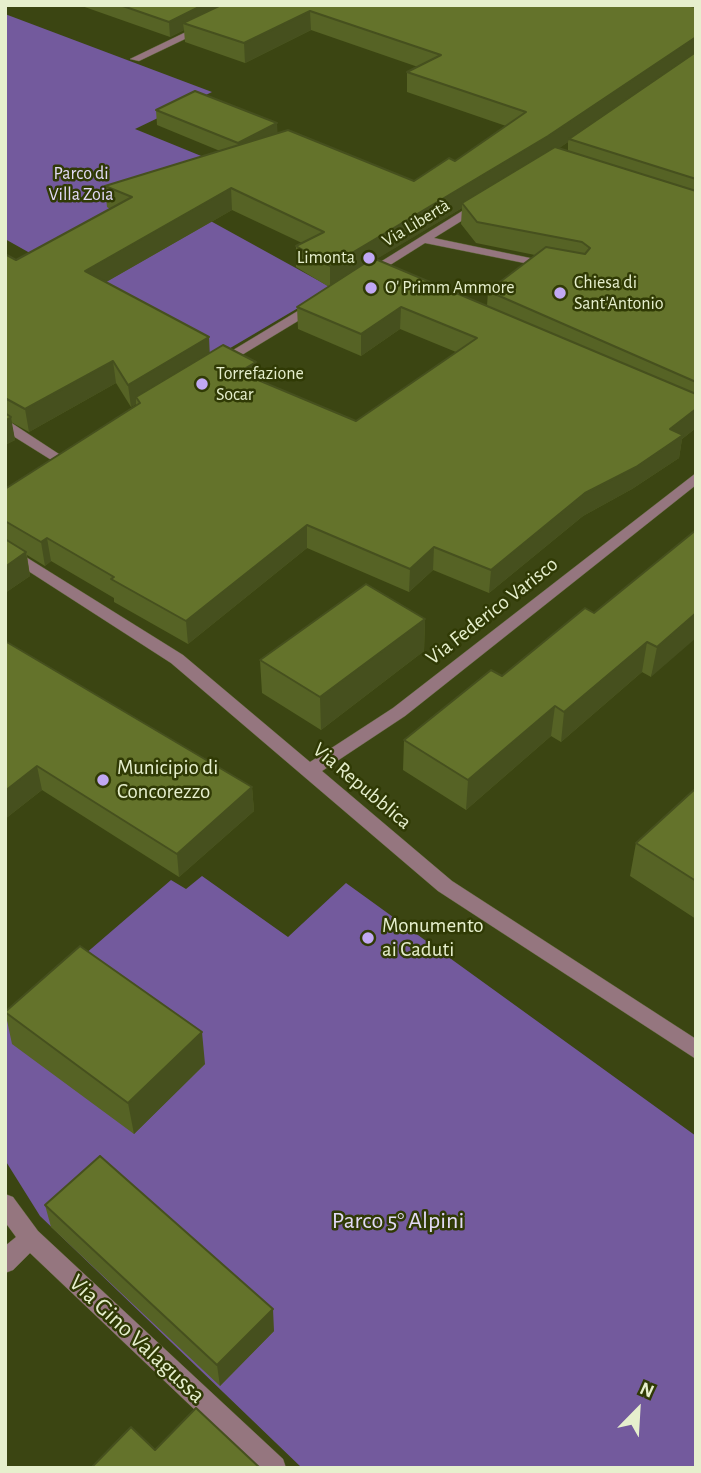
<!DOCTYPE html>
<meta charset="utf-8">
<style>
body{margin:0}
#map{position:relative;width:701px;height:1473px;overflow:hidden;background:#3b4512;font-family:"Alegreya Sans",sans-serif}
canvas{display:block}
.frame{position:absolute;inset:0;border:7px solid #e6efcd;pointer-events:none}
.north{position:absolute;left:603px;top:1375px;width:70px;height:70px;-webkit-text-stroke:5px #303a05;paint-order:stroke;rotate:24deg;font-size:19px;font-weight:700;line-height:28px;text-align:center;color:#e6efcd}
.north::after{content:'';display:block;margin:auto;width:24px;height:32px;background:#e6efcd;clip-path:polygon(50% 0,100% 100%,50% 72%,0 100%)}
</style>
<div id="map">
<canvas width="701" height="1473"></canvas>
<div class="frame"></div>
<div class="north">N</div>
</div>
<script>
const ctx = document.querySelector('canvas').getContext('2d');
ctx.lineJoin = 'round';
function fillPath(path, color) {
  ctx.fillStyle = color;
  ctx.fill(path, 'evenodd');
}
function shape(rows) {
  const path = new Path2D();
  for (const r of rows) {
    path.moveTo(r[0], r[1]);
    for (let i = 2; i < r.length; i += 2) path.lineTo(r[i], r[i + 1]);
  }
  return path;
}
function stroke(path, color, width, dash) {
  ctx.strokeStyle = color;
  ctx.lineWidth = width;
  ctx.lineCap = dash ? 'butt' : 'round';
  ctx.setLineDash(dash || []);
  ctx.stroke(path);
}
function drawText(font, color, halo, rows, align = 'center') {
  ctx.font = font + ' "Alegreya Sans",sans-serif';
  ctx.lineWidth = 5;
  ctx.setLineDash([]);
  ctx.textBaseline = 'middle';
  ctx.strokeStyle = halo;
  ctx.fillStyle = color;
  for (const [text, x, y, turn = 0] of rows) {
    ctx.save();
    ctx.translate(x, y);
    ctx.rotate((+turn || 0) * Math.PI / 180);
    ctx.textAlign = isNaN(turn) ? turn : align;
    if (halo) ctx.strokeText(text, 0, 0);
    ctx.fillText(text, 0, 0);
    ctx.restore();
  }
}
fillPath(shape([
 [5,14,212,92,135,129,216,162,158,192,332,288,215,357,5,239],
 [202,876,288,937,346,883,696,1136,696,1464,693,1468,302,1468,40,1216,5,1160,5,1023,171,880,186,889]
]), '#735a9d');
const minor = shape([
 [242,5,256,5,139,61,130,59,242,5],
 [480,200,484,201,484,207,434,238,554,263,554,269,425,243,371,277,363,277,361,274,480,200],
 [316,300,321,301,321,307,222,367,212,367,210,364,316,300],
 [5,421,10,422,65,458,58,462,53,461,5,431,5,421],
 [696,473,696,485,405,716,322,771,452,881,696,1039,696,1059,438,891,171,663,5,556,5,544,183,655,310,762,393,708,696,473],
 [5,1194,13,1197,38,1231,283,1459,286,1468,256,1468,30,1253,13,1270,5,1273,5,1246,16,1237,5,1222,5,1194]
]);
stroke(minor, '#5a6434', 1);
fillPath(minor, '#95767f');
fillPath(shape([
 [79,5,696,5,696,428,682,439,679,458,632,489,583,516,489,593,433,570,409,592,307,548,188,644,114,602,114,598,51,561,45,566,27,555,30,576,5,593,5,489,136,405,136,404,131,407,116,383,29,432,11,422,15,440,5,445,5,254,16,260,110,209,107,207,105,186,220,151,157,125,156,110,278,133,414,181,455,161,506,126,407,92,407,72,418,67,311,30,245,63,185,42,184,30,170,37],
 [568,142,568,151,559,148],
 [462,208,461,224,476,243,535,255,488,291,487,306,376,259],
 [232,210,302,243,296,246,296,267,329,287,297,307,298,329,361,356,400,329,456,352,356,421,256,379,210,353,106,282],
 [696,530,651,677,642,672,561,742,551,736,466,810,403,770,404,740,502,676,594,613],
 [425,619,424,651,321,730,262,693,260,660],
 [5,641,252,787,254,811,179,877,42,790,5,819],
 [696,789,696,919,630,876,636,843],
 [5,1011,205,1064,134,1134,12,1044],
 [45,1205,274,1331,220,1386,51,1227]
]), '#566325');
fillPath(shape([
 [203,5,235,5,183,23,184,30,170,37,169,22],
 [310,11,311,30,245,63,244,43],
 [696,37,695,56,569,139,568,142,547,157,462,203,462,208,330,287,330,266],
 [277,123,278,139,239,159,238,143],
 [231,188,232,210,87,293,85,271],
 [401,307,400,329,361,356,361,334],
 [209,337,210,359,136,397,136,404,131,407,128,385],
 [113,361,116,383,29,432,25,409],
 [256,362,257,385,239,372],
 [696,409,696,428,682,439,679,458,632,489,583,516,489,593,491,570,585,493],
 [11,417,15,440,5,445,5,421],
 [307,525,307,548,188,644,186,621],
 [47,538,51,561,45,566,41,542],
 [434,547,433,570,409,592,410,569],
 [26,552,30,576,5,593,5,567],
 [696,613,696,638,651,677,657,647],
 [425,619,424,651,321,730,320,697],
 [647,642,642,672,561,742,564,712],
 [555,706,551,736,466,810,468,780],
 [37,766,42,790,5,819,5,791],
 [252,787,254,811,179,877,177,854],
 [202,1032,205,1064,134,1134,128,1103],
 [273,1309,274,1331,220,1386,217,1365]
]), '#46501e');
const building = shape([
 [120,5,203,5,169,22,120,5],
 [221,5,686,5,696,7,696,37,548,136,330,266,296,246,324,232,231,188,85,271,209,337,128,385,113,361,25,409,5,398,5,254,16,260,132,197,105,186,288,130,414,181,449,158,455,161,526,112,407,72,441,55,310,11,244,43,183,23,221,5],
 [696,52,696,179,569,139,696,52],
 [195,91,277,123,238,143,156,110,195,91],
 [555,147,696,191,696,382,488,291,546,247,585,254,590,248,582,242,477,222,462,203,555,147],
 [373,258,696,394,696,409,670,429,683,435,636,467,585,493,491,570,434,547,410,569,307,525,186,621,111,579,114,577,47,538,41,542,5,521,5,489,140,403,136,397,223,345,256,362,239,372,356,421,477,338,401,307,361,334,297,307,373,258],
 [5,413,11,417,5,421,5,413],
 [696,530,696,613,657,647,647,642,564,712,555,706,468,780,404,740,491,670,502,676,585,608,594,613,696,530],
 [5,539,26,552,5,567,5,539],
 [366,584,425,619,320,697,260,660,366,584],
 [5,641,252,787,177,854,37,766,5,791,5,641],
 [695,789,696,789,696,881,636,843,695,789],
 [80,946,202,1032,128,1103,5,1012,80,946],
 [100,1156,273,1309,217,1365,45,1205,100,1156],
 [196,1408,260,1468,91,1468,131,1427,155,1450,196,1408]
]);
fillPath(building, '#64732b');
stroke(building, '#46501e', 2);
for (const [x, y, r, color] of [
 [369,258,7,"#c1a8f3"],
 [371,288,7,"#c1a8f3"],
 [560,293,7,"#c1a8f3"],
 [202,384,7,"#c1a8f3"],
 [103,780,7,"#c1a8f3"],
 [368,938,7,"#c1a8f3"]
]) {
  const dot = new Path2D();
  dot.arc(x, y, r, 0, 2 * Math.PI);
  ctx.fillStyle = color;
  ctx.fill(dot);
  stroke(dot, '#303a05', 2.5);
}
drawText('18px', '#e2daf6', '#303a05', [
 ["Parco di",81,174],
 ["Villa Zoia",81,195]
]);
drawText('18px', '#e6efcd', '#303a05', [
 ["Via Libertà",416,223,-31]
]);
drawText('18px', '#e6efcd', '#303a05', [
 ["Limonta",355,258,"right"],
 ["Chiesa di",574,283],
 ["Sant'Antonio",574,304],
 ["O' Primm Ammore",385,288],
 ["Torrefazione",216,374],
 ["Socar",216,395]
], 'left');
drawText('21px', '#e6efcd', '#303a05', [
 ["Via Federico Varisco",492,611,-38],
 ["Via Repubblica",362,786,40]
]);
drawText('21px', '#e6efcd', '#303a05', [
 ["Municipio di",117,768],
 ["Concorezzo",117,792],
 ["Monumento",382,926],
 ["ai Caduti",382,950]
], 'left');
drawText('24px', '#e2daf6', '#303a05', [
 ["Parco 5° Alpini",398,1221]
]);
drawText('24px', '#e6efcd', '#303a05', [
 ["Via Gino Valagussa",137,1339,43]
]);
</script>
